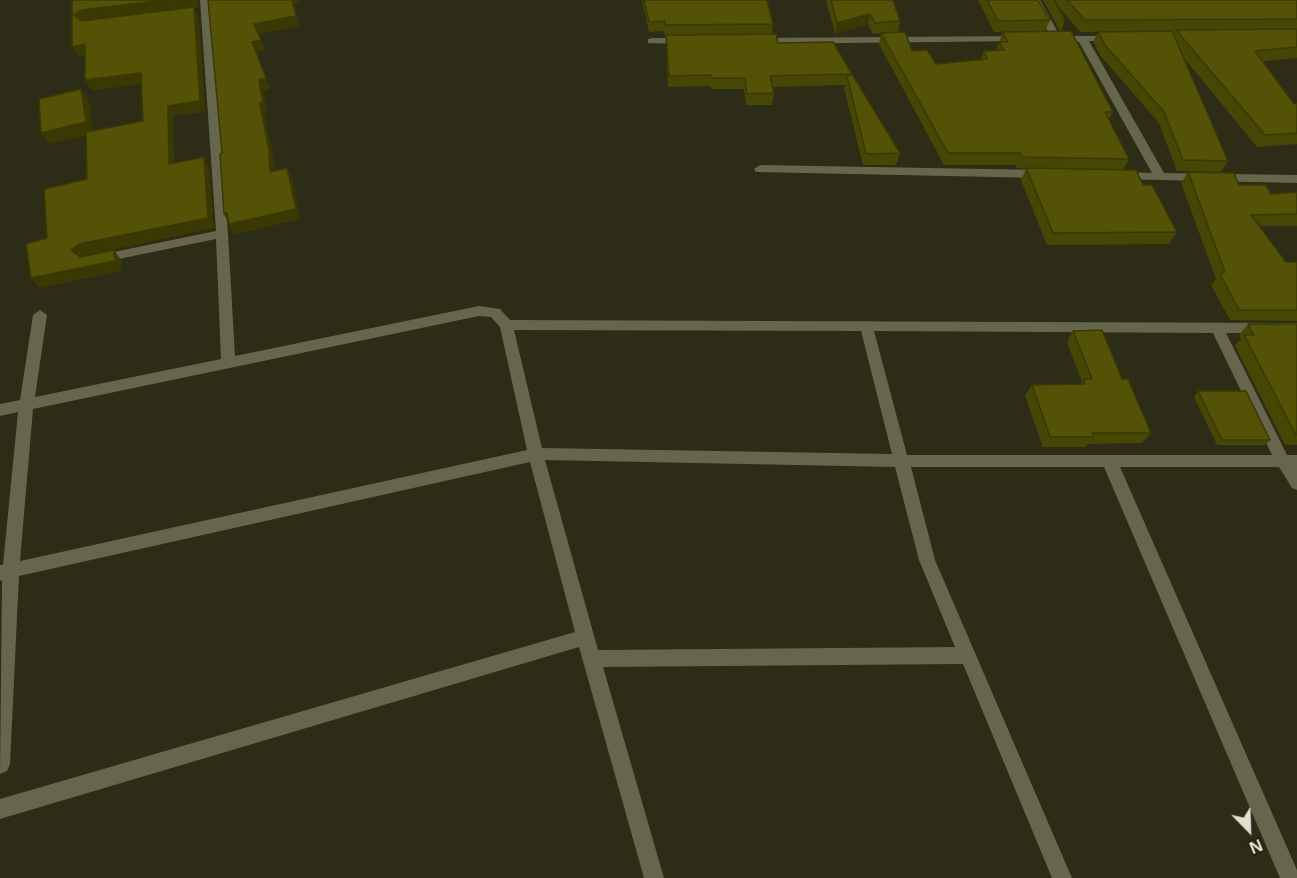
<!DOCTYPE html>
<style>
body{margin:0}
#map{position:relative;width:1297px;height:878px;overflow:hidden;background:#2c2c17;font-family:"Open Sans",sans-serif}
canvas{display:block}
.north{position:absolute;left:1219px;top:800px;width:60px;height:60px;-webkit-text-stroke:4px #22220d;paint-order:stroke;rotate:157deg;font-size:16px;font-weight:700;line-height:24px;text-align:center;color:#e1e1d4}
.north::after{content:'';display:block;margin:auto;width:21px;height:27px;background:#e1e1d4;clip-path:polygon(50% 0,100% 100%,50% 72%,0 100%)}
</style>
<div id="map">
<canvas width="1297" height="878"></canvas>
<div class="north">N</div>
</div>
<script>
const ctx = document.querySelector('canvas').getContext('2d');
ctx.lineJoin = 'round';
function shape(rows) {
  const path = new Path2D();
  for (const r of rows) {
    path.moveTo(r[0], r[1]);
    for (let i = 2; i < r.length; i += 2) path.lineTo(r[i], r[i + 1]);
  }
  return path;
}
function fillPath(path, color) {
  ctx.fillStyle = color;
  ctx.fill(path, 'evenodd');
}
function stroke(path, color, width, dash) {
  ctx.strokeStyle = color;
  ctx.lineWidth = width;
  ctx.lineCap = dash ? 'butt' : 'round';
  ctx.setLineDash(dash || []);
  ctx.stroke(path);
}
fillPath(shape([
 [200,0,210,0,228,234,235,356,479,306,500,309,510,320,1297,323,1297,333,1226,333,1287,455,1297,455,1297,490,1292,488,1279,467,1120,467,1297,870,1297,878,1280,878,1104,467,911,467,935,560,1072,878,1052,878,963,664,603,667,664,878,644,878,579,647,0,819,0,799,575,632,530,462,19,576,10,764,7,771,0,774,2,580,0,581,0,565,3,565,18,412,0,416,0,404,20,400,33,315,40,310,47,315,35,397,221,359,216,239,99,263,93,259,99,255,216,231,200,0],
 [479,316,491,317,500,327,527,450,20,561,33,409,479,316],
 [514,330,861,331,892,454,542,448,514,330],
 [874,331,1213,333,1272,455,907,455,874,331],
 [545,460,895,467,919,560,955,647,598,650,545,460],
 [1030,0,1040,0,1060,36,1118,36,1118,40,1114,41,1089,41,1164,173,1297,175,1297,183,1116,179,1114,176,1120,172,1152,173,1079,42,1050,41,1051,37,1030,0],
 [1021,36,1025,37,1025,41,757,44,752,41,757,38,1021,36],
 [652,38,685,38,690,41,685,44,648,43,648,39,652,38],
 [760,165,1042,170,1048,174,1042,178,756,172,754,169,760,165]
]), '#66664c');
fillPath(shape([
 [642,0,767,0,773,24,772,34,778,43,833,42,900,153,896,165,863,165,844,88,845,85,772,87,774,93,772,105,746,105,744,89,711,89,711,86,668,87,666,36,665,36,664,31,649,32],
 [826,0,893,0,900,21,898,32,887,33,912,51,936,64,980,60,984,51,996,50,1003,32,994,32,978,0,1038,0,1050,20,1045,31,1060,31,1043,0,1297,0,1297,58,1263,61,1294,104,1297,103,1297,144,1257,147,1184,58,1228,161,1221,172,1177,171,1159,123,1100,55,1093,42,1098,32,1168,31,1080,32,1059,7,1065,20,1061,31,1113,112,1109,120,1129,159,1123,170,1143,185,1177,232,1169,244,1047,245,1021,180,1026,169,1017,168,1015,165,944,165,879,44,881,33,873,34,868,24,835,34],
 [1188,172,1271,194,1297,192,1297,226,1259,226,1286,262,1297,262,1297,321,1230,320,1211,285,1216,279,1181,183],
 [1248,324,1297,324,1297,445,1285,445,1235,346,1241,339,1239,335],
 [1073,331,1122,379,1151,433,1142,443,1088,444,1085,447,1043,447,1025,396,1032,385,1080,384,1082,382,1067,342],
 [1198,391,1270,440,1265,445,1217,445,1194,397]
]), '#474705');
fillPath(shape([
 [166,0,198,0,199,7,194,8,199,18,205,112,173,116,175,175,169,164,168,106,200,101,80,25,74,15,81,10],
 [292,0,298,0,299,2,294,3,300,26,258,34,254,24],
 [870,14,868,24,835,34,837,23],
 [261,40,265,50,257,52,270,89,263,91,267,113,264,114,274,161,275,182,270,172,260,103,252,42],
 [85,44,91,55,78,57,72,47],
 [141,73,146,83,92,91,85,80],
 [81,89,89,101,93,134,49,144,41,133],
 [204,157,209,168,214,228,87,255,79,260,71,250],
 [287,168,292,178,300,219,234,235,224,214],
 [114,250,121,260,122,271,40,288,31,278]
]), '#3a3904');
const building = shape([
 [72,0,166,0,81,10,74,15,81,21,194,7,200,101,168,106,169,164,204,157,208,218,79,244,71,250,80,257,114,250,115,261,31,278,26,244,47,238,44,189,87,179,86,132,143,121,141,73,85,80,85,44,72,47,72,0],
 [208,0,292,0,296,16,254,24,261,40,252,42,266,78,259,80,263,103,260,103,269,150,270,172,287,168,296,209,229,224,227,213,224,214,220,154,222,153,208,0],
 [644,0,767,0,773,24,665,25,665,21,649,22,644,0],
 [831,0,893,0,900,21,875,23,870,14,837,23,831,0],
 [987,0,1038,0,1050,20,998,21,987,0],
 [1054,0,1055,0,1065,20,1054,0],
 [1067,0,1297,0,1297,19,1085,20,1067,0],
 [1297,29,1297,47,1255,51,1294,104,1297,103,1297,133,1265,135,1176,30,1297,29],
 [1071,31,1113,112,1105,112,1129,159,1022,157,1020,153,948,153,881,33,905,32,912,51,927,50,936,64,987,59,984,51,1004,50,999,42,1008,42,1003,32,1071,31],
 [1172,31,1228,161,1183,160,1164,112,1105,45,1098,32,1172,31],
 [776,34,778,43,833,42,852,74,770,76,774,93,747,94,745,78,712,78,711,75,669,76,666,35,776,34],
 [852,74,900,153,866,154,847,76,852,74],
 [81,89,86,122,41,133,39,99,81,89],
 [1026,168,1136,170,1143,185,1152,185,1177,232,1053,233,1026,168],
 [1188,172,1234,173,1239,185,1266,185,1271,194,1297,192,1297,214,1251,215,1286,262,1297,262,1297,310,1239,310,1220,274,1225,272,1188,172],
 [1248,324,1297,324,1297,435,1296,435,1244,335,1254,335,1248,324],
 [1102,330,1122,379,1128,379,1151,433,1092,433,1093,437,1050,437,1032,385,1085,384,1083,379,1092,379,1073,331,1102,330],
 [1198,391,1246,391,1270,440,1222,440,1198,391]
]);
fillPath(building, '#535206');
stroke(building, '#3a3904', 1.5);
</script>
